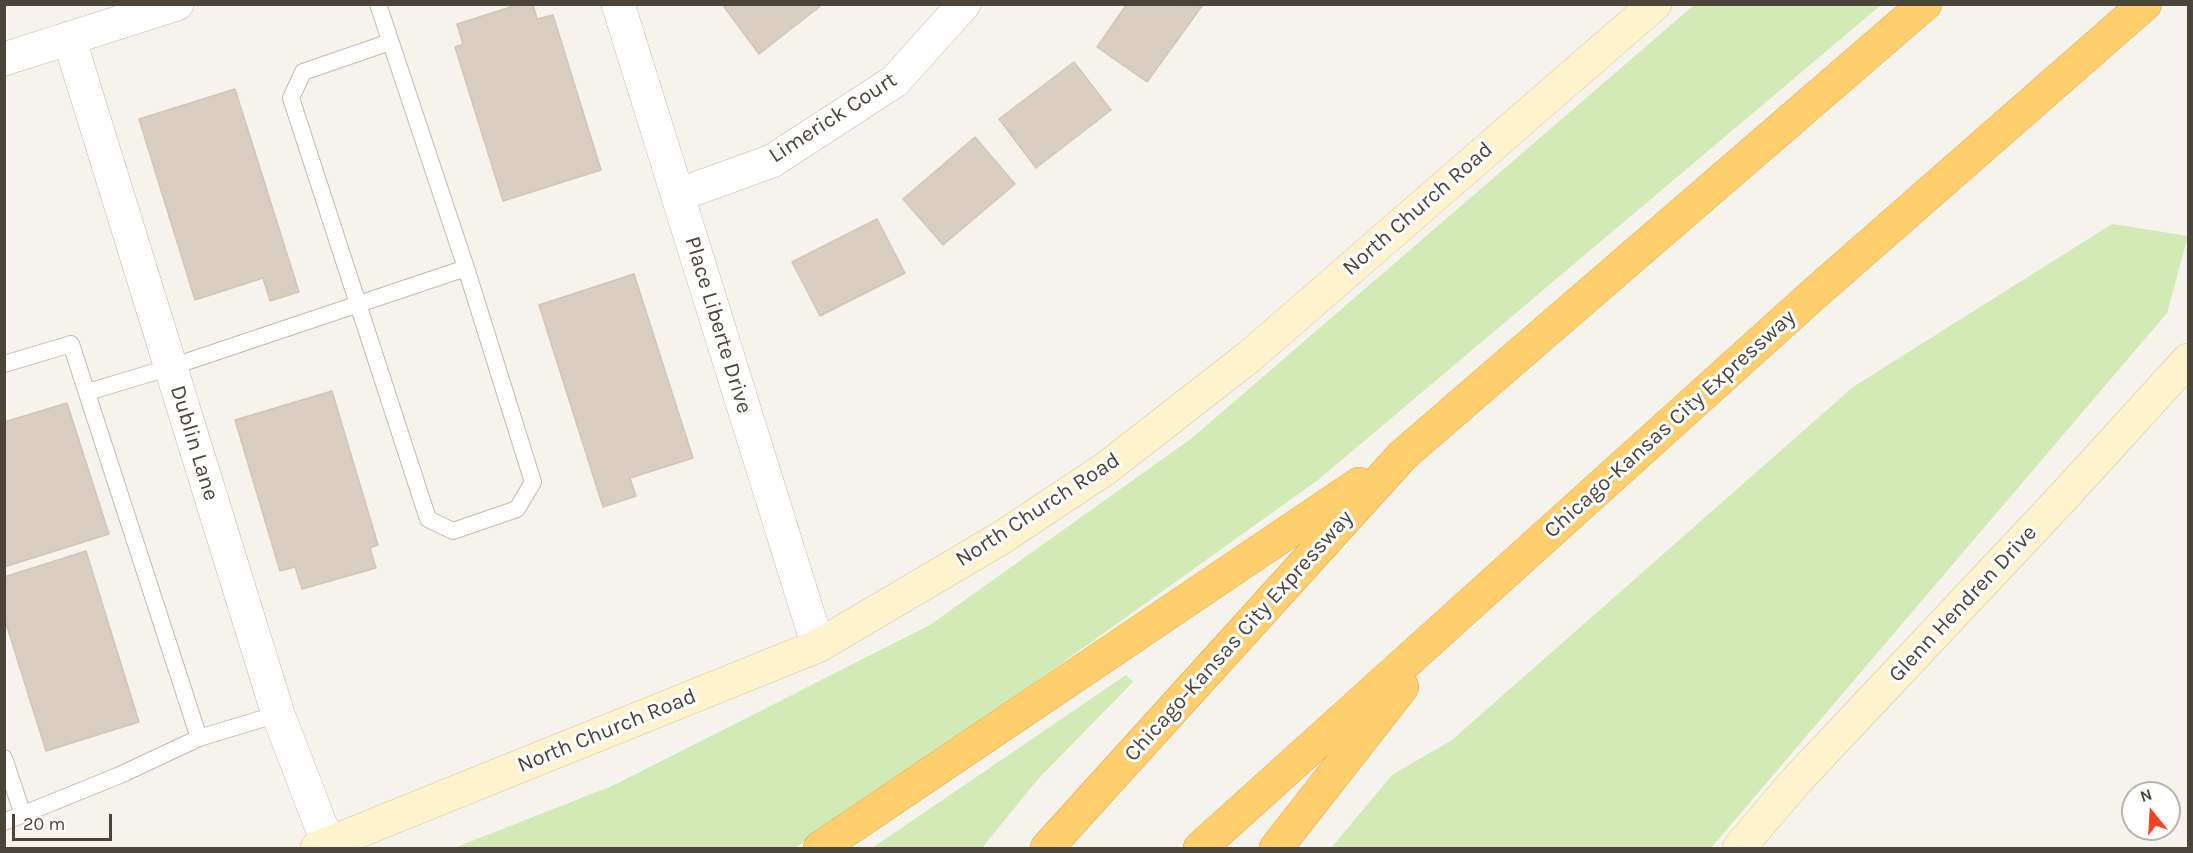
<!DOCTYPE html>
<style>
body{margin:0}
#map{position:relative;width:2193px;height:853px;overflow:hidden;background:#f6f3ec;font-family:Karla,sans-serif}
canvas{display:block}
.frame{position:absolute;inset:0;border:6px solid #4b4439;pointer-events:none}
.north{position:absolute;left:2121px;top:781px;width:60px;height:60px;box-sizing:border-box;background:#fff;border:2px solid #b7b4b0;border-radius:50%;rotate:342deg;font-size:16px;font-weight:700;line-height:24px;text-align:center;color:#4b4439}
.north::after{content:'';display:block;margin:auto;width:21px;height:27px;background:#fc3f1d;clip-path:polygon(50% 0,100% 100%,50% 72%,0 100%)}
.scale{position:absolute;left:12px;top:814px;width:100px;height:27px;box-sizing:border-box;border:3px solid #4b4439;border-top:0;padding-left:8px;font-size:18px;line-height:21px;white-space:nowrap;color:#4b4439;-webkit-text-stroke:4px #fff;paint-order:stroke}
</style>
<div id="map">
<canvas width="2193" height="853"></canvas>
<div class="frame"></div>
<div class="north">N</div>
<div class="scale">20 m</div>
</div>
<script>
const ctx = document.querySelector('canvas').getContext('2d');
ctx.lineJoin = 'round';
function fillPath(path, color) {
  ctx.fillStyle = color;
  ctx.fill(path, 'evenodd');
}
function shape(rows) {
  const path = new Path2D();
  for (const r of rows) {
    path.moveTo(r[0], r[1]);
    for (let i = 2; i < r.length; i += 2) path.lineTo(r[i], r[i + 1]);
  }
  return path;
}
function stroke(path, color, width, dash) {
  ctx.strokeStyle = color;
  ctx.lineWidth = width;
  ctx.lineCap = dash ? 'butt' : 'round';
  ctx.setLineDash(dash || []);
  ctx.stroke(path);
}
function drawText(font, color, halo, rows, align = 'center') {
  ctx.font = font + ' Karla,sans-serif';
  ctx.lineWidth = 6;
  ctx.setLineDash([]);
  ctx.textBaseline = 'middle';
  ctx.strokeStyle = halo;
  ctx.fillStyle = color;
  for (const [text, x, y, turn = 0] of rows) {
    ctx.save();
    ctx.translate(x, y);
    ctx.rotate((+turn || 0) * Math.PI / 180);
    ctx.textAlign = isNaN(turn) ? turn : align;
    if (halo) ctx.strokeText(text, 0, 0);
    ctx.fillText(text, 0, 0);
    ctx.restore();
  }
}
fillPath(shape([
 [1694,5,1881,5,1318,480,985,718,795,848,454,848,612,786,930,625,1192,438],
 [2112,224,2188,236,2167,313,1711,848,1331,848,1392,775,1452,740,1853,387],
 [1126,675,1133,682,1038,779,982,848,872,848]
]), '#d2eab5');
const building = shape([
 [520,4,533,4,537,19,553,15,601,170,503,201,455,47,463,44,457,24,520,4],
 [722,4,823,4,759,54,722,4],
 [1127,4,1202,6,1147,82,1097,47,1127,4],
 [1074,62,1111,110,1036,168,999,119,1074,62],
 [235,89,299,292,270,301,263,278,195,300,139,119,235,89],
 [975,137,1015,184,943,245,903,199,975,137],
 [877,219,905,273,820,316,792,262,877,219],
 [634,274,693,458,630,478,636,496,603,507,539,305,634,274],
 [332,391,378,545,370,548,376,568,302,589,295,567,280,571,235,420,332,391],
 [67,403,109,534,4,567,4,422,67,403],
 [86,551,139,722,46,751,4,617,4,577,86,551]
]);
fillPath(building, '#d8cfc1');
stroke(building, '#d3c7b4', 1.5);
const lane = shape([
 [390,42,303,72,291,98,428,519,453,531,517,509,533,482,466,268],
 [4,364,71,344,199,738],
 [88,392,171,367,466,268,378,4],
 [4,758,23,815],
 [4,822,120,775,199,738,278,714]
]);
const street = shape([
 [618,4,818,646],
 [69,38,278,714,328,844],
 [4,59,177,4],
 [678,195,772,161,895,81,964,4]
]);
const secondary = shape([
 [317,848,818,646,1001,538,1105,469,1250,356,1655,4],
 [1739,848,1796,781,2065,495,2188,360]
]);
const highway = shape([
 [820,848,1359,484],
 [1047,848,1403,455,1925,4],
 [1200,848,1814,294,2145,4],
 [1276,848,1402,687]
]);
stroke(lane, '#c2bbae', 18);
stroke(street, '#c2bbae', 34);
stroke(secondary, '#d6c79b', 34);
stroke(highway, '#e0a43c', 34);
stroke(lane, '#fff', 16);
stroke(street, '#fff', 33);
stroke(secondary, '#fff3cd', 33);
stroke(highway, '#ffcf6e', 33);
drawText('22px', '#4b4439', '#fff', [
 ["Limerick Court",833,118,-33],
 ["North Church Road",1418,209,-41],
 ["Place Liberte Drive",718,325,73],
 ["Chicago-Kansas City Expressway",1670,424,-42],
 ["Dublin Lane",194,443,73],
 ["North Church Road",1038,510,-33],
 ["Glenn Hendren Drive",1963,604,-47],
 ["Chicago-Kansas City Expressway",1239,636,-48],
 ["North Church Road",607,731,-22]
]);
</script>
